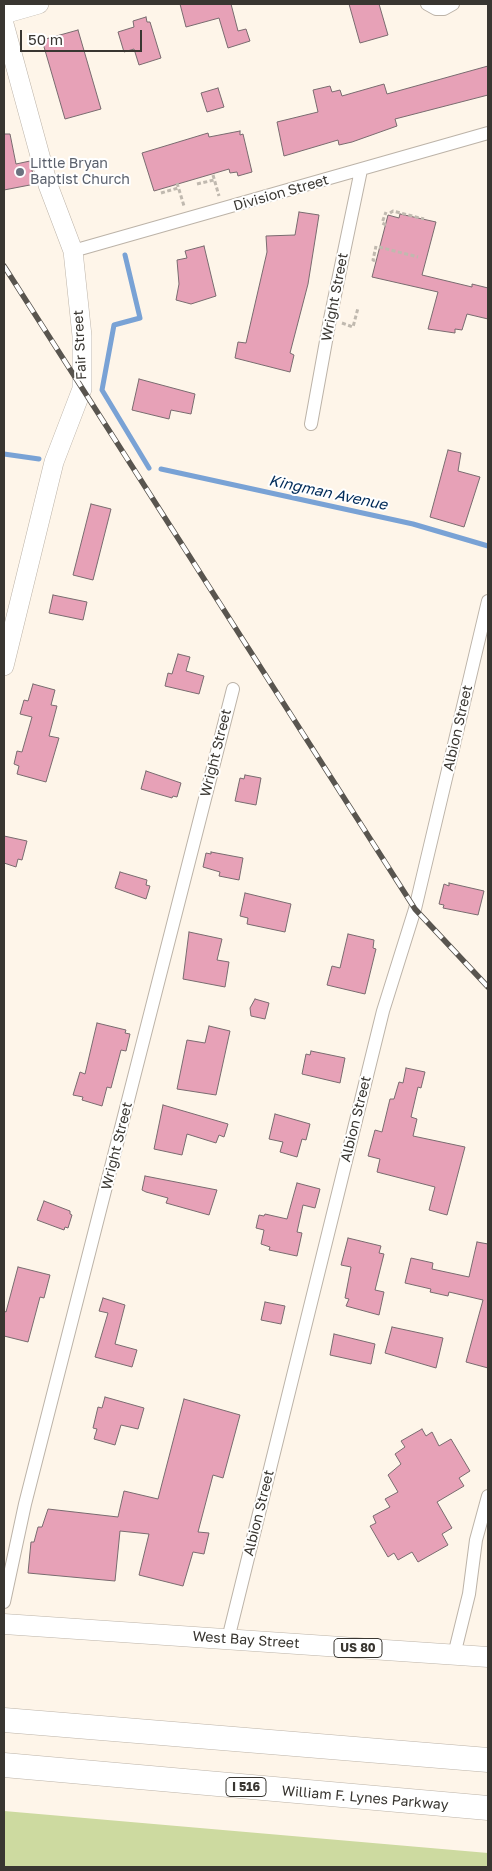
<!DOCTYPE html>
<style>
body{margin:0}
#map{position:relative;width:492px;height:1871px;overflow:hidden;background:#fef5e9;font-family:"Golos Text",sans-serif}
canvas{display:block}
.frame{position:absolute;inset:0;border:5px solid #393631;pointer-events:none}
.scale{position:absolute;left:20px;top:30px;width:122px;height:22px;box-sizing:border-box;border:2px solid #393631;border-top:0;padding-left:6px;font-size:15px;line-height:18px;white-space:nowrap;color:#393631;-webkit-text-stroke:4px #fff;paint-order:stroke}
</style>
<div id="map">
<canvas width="492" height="1871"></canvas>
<div class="frame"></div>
<div class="scale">50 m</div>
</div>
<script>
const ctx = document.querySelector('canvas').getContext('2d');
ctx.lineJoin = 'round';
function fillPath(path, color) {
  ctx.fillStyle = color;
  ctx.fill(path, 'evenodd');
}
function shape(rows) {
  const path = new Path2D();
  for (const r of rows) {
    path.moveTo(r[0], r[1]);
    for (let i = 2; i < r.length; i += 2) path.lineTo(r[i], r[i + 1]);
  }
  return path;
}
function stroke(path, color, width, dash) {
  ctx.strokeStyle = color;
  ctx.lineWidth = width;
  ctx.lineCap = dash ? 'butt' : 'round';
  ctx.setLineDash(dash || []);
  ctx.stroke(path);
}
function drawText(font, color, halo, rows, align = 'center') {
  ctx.font = font + ' "Golos Text",sans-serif';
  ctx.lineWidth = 4;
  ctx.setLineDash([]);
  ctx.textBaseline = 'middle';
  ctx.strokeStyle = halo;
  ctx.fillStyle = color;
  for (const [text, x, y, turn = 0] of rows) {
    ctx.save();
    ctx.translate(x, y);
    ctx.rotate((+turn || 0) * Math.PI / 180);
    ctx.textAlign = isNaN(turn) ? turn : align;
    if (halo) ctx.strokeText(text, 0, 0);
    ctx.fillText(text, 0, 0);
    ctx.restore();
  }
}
fillPath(shape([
 [4,1811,488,1853,488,1867,4,1867]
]), '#cddaa0');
stroke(shape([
 [125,255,140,318,114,325,102,390,149,468],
 [4,454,39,459],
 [161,469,413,524,488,546]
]), '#79a2d5', 5);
const building = shape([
 [180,4,231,4,238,31,246,29,250,41,228,48,219,18,186,27,180,4],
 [349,4,379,4,388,35,360,43,349,4],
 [146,17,147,22,150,22,161,58,139,65,134,49,124,52,118,32,134,27,133,21,146,17],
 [78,30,101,109,65,119,42,40,78,30],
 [488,66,488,95,395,119,397,126,352,142,339,145,338,140,284,156,277,122,318,112,313,90,330,86,332,92,340,90,342,96,384,84,387,94,488,66],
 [218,88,224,107,207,112,201,93,218,88],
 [240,131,240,135,243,134,252,172,238,176,237,172,230,173,229,169,154,191,142,153,208,133,209,137,240,131],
 [4,134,10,134,16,164,30,161,35,184,4,190,4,134],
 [299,212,319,215,308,284,290,353,294,355,290,372,235,358,238,342,246,343,267,252,266,236,295,235,299,212],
 [400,214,436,222,422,275,472,287,472,284,488,288,488,319,467,314,462,330,455,329,455,333,428,329,438,292,372,277,388,215,399,218,400,214],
 [204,246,216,296,191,304,176,300,179,284,177,260,187,258,185,251,204,246],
 [139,379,195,394,191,414,171,410,169,419,132,410,139,379],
 [448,450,461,453,458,471,480,477,464,527,430,517,448,450],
 [91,504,111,509,93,580,73,575,91,504],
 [53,595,87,602,83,620,49,613,53,595],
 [178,654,190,657,186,671,204,676,199,694,165,686,168,673,172,674,178,654],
 [33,684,55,690,51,705,57,706,49,736,59,738,46,782,17,774,19,766,14,764,17,751,22,752,32,717,20,714,24,700,28,701,33,684],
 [146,771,181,783,177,797,173,796,172,798,141,789,146,771],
 [245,775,261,778,256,805,235,801,240,778,244,779,245,775],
 [4,836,27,841,22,860,18,859,16,867,4,863,4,836],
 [211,852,243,858,239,880,219,876,220,872,203,867,206,853,211,854,211,852],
 [120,872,147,880,146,885,150,886,146,899,115,888,120,872],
 [449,883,484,891,478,915,443,908,444,905,439,904,444,884,449,886,449,883],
 [245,893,291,904,285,932,247,924,248,918,240,916,245,893],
 [189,932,222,939,217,960,229,962,225,987,183,979,189,932],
 [348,934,374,940,373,948,376,949,365,994,327,985,332,966,340,968,348,934],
 [255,999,269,1003,265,1019,251,1016,250,1008,255,999],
 [97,1023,126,1030,125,1033,130,1034,126,1051,121,1050,111,1088,107,1087,102,1106,82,1100,83,1097,73,1095,80,1072,85,1074,97,1023],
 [209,1026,230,1031,216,1095,177,1089,187,1040,205,1043,209,1026],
 [311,1051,345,1058,340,1083,302,1074,306,1054,310,1055,311,1051],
 [406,1068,425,1072,421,1088,418,1087,411,1117,417,1119,413,1136,465,1147,447,1215,429,1210,435,1187,377,1172,380,1159,368,1156,375,1130,382,1132,390,1099,394,1099,399,1082,403,1083,406,1068],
 [163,1105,228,1124,224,1137,219,1135,216,1143,187,1134,182,1155,154,1149,163,1105],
 [275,1114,310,1124,306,1140,302,1139,297,1157,280,1152,283,1142,269,1139,275,1114],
 [145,1176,217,1190,209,1215,166,1203,168,1198,146,1192,142,1190,145,1176],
 [297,1183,320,1189,315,1208,303,1205,297,1232,302,1233,297,1256,269,1250,270,1247,261,1244,264,1230,256,1228,259,1215,264,1216,265,1214,287,1219,297,1183],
 [44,1201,70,1211,70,1214,72,1215,68,1228,65,1227,64,1230,37,1220,44,1201],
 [348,1238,381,1246,379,1253,384,1254,375,1290,384,1292,379,1315,346,1306,349,1299,345,1298,351,1267,341,1265,348,1238],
 [477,1242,488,1244,488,1368,466,1362,483,1300,449,1292,448,1296,430,1292,431,1289,405,1283,411,1258,433,1263,432,1269,469,1277,477,1242],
 [18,1267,50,1275,44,1298,40,1297,28,1342,4,1336,4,1311,6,1312,18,1267],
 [103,1298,125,1305,115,1344,137,1350,132,1367,95,1357,108,1313,99,1311,103,1298],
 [265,1302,285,1306,281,1324,261,1320,265,1302],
 [392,1327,443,1338,436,1368,385,1353,392,1327],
 [334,1334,375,1344,371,1364,330,1355,334,1334],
 [105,1397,144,1408,138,1429,121,1425,115,1445,94,1439,97,1429,93,1428,98,1407,102,1408,105,1397],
 [184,1399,240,1415,223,1478,213,1475,198,1532,209,1533,204,1554,193,1552,183,1586,139,1575,149,1534,120,1531,115,1581,28,1573,31,1542,34,1542,38,1527,42,1527,48,1509,118,1517,124,1491,158,1499,184,1399],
 [422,1429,426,1436,432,1432,439,1446,451,1439,470,1471,459,1478,464,1486,437,1502,452,1528,442,1534,448,1545,418,1562,412,1552,398,1560,394,1553,388,1557,370,1526,376,1523,373,1516,390,1507,385,1499,398,1492,388,1475,401,1464,395,1454,405,1447,401,1441,422,1429]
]);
fillPath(building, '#e7a1b7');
stroke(building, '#796b6f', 1);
const street = shape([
 [427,4,436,9,444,9,453,4],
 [73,251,488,133],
 [311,424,330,319,361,170],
 [4,1602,25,1504,233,689],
 [228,1639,383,1011,415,909,488,601],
 [454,1655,469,1594,476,1540,488,1496]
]);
const secondary = shape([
 [4,14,39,4],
 [4,24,48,185,73,251,82,336,82,389,54,462,4,666]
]);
const primary = shape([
 [4,1624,488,1657]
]);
const highway = shape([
 [4,1720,488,1760],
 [4,1765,488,1808]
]);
stroke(street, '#bcb3a8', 14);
stroke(secondary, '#bcb3a8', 20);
stroke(primary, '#bcb3a8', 21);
stroke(highway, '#bcb3a8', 25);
stroke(shape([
 [213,175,219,196],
 [177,183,184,206],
 [197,184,214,180],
 [161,193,178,188],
 [390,213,393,211,424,219],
 [386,225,382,223,386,212],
 [379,247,418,257],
 [375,261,373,260,376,246],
 [342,323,353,327,358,308]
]), '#c0b9af', 3, [4, 2.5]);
stroke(street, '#fff', 12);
stroke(secondary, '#fff', 19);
stroke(primary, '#fff', 20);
stroke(highway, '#fff', 24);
const rail = shape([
 [4,266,415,909,488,987]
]);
stroke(rail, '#59554f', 5.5);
stroke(rail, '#fff', 4, [11]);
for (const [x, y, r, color] of [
 [20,172,5,"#6b7280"]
]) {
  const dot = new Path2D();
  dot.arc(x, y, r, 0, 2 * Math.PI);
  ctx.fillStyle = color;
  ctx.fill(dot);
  stroke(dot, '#fff', 2);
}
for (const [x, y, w] of [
 [358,1648,48],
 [246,1787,40]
]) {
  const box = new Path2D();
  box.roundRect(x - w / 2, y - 9.5, w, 19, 4);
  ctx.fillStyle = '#fff';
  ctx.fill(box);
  stroke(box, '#393631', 1);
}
drawText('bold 12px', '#393631', null, [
 ["US 80",358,1648],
 ["I 516",246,1787]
]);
drawText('14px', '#5b616d', '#fff', [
 ["Little Bryan",30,164],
 ["Baptist Church",30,180]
], 'left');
drawText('14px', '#393631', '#fff', [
 ["Division Street",281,193,-16],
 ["Wright Street",335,297,-79],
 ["Fair Street",80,345,-93],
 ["Albion Street",458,728,-77],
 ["Wright Street",216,753,-76],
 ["Albion Street",356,1119,-76],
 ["Wright Street",117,1146,-76],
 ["Albion Street",259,1513,-76],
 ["West Bay Street",246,1640,4],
 ["William F. Lynes Parkway",365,1798,5]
]);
drawText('italic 15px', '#002b59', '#fff', [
 ["Kingman Avenue",328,493,12]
]);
</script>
